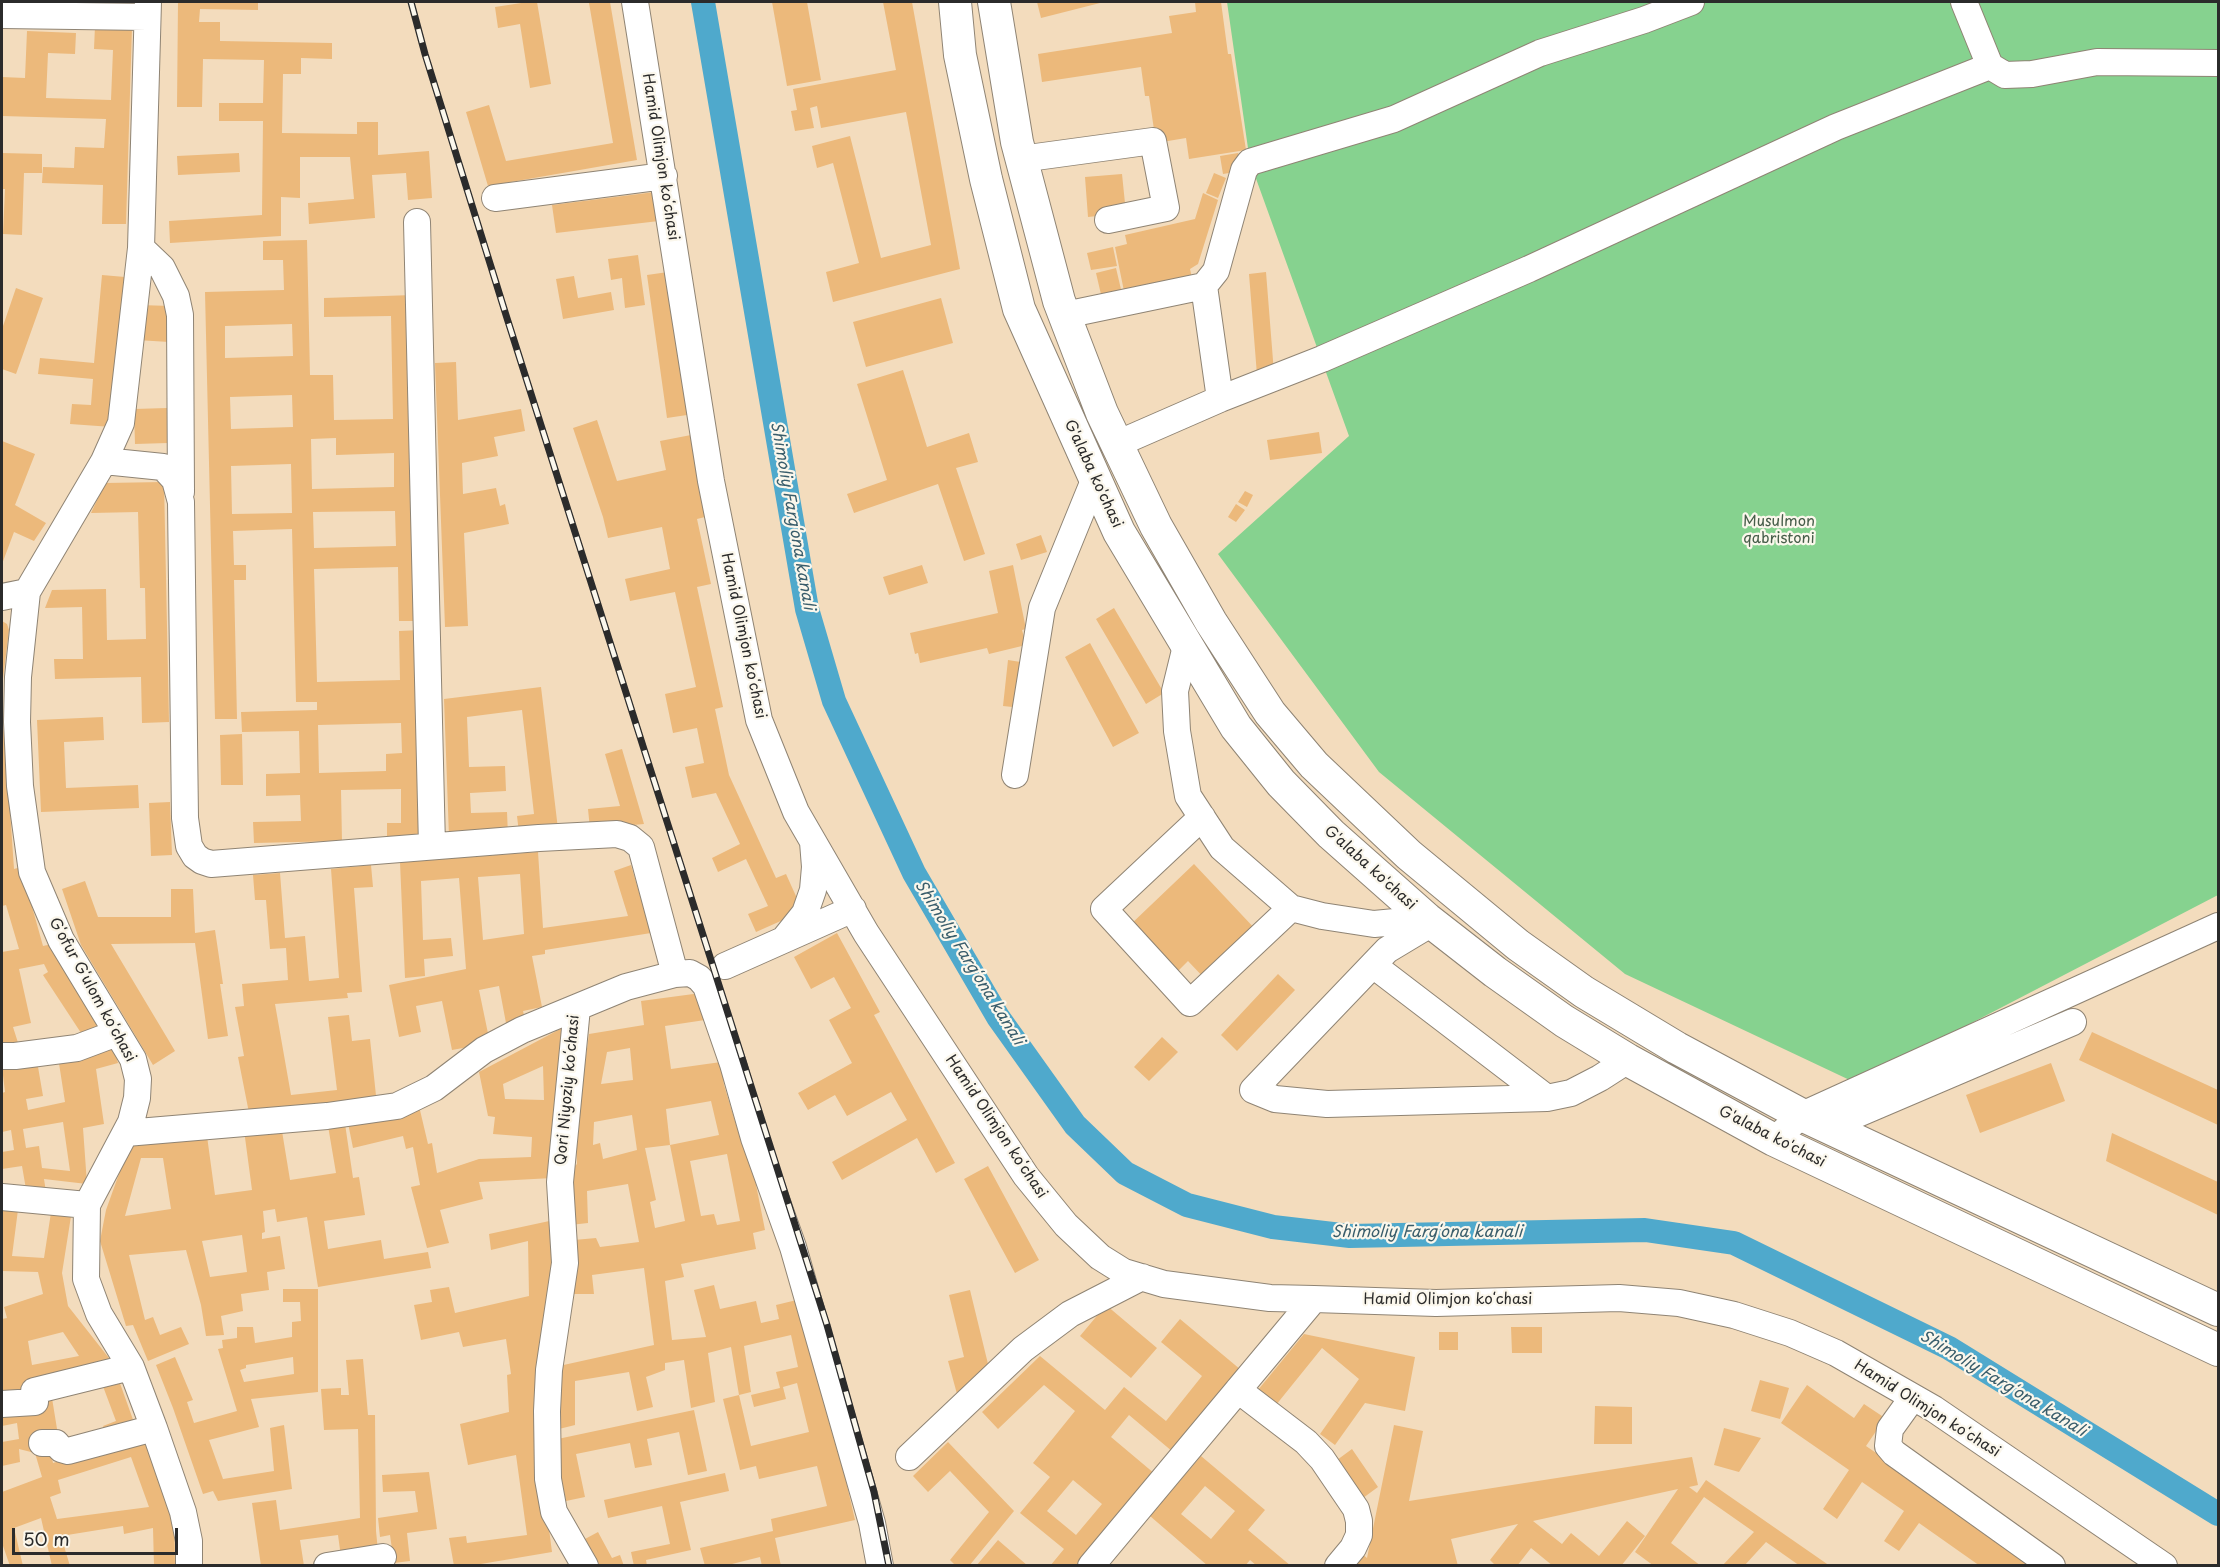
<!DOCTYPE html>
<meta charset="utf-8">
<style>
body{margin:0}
#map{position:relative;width:2220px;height:1567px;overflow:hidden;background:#f3dcbd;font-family:"Playpen Sans",sans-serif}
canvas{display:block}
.frame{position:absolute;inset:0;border:3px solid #2b2b2b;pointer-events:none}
.scale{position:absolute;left:12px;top:1528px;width:166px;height:27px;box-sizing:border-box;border:3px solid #2b2b2b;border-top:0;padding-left:8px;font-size:18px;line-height:21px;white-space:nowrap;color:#2b2b2b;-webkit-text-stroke:4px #fbf7ec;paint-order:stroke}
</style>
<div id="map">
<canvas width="2220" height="1567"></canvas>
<div class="frame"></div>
<div class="scale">50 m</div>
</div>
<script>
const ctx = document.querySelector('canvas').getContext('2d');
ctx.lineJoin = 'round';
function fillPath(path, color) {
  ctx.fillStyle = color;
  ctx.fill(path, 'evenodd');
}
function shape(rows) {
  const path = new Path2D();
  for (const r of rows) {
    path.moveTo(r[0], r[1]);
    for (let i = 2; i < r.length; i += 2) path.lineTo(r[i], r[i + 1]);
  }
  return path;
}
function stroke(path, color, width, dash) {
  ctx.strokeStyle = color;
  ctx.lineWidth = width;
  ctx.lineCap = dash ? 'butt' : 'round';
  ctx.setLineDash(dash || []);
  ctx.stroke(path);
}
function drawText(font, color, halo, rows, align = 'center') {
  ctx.font = font + ' "Playpen Sans",sans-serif';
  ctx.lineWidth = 4.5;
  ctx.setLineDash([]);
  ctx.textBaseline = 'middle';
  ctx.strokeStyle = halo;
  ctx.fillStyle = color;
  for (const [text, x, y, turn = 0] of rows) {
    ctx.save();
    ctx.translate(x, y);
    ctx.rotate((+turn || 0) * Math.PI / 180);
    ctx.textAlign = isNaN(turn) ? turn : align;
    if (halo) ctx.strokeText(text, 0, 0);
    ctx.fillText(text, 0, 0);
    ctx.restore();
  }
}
fillPath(shape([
 [1227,2,2218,2,2218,895,1856,1083,1625,974,1379,772,1218,554,1349,436,1250,162]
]), '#86d28f');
stroke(shape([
 [703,2,807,609,834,701,914,873,998,1017,1075,1125,1125,1173,1187,1205,1273,1227,1350,1236,1645,1230,1734,1243,1949,1348,2218,1514]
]), '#4fa9cc', 24);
fillPath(shape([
 [2,2,131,2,131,10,2,10],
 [178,2,258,2,258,10,200,9,199,22,220,22,220,41,332,43,332,59,301,58,301,74,283,74,282,133,357,134,357,122,378,122,378,155,429,151,432,198,408,200,406,173,372,175,375,218,309,224,308,203,354,199,350,157,300,157,300,198,281,197,281,236,170,243,169,221,262,215,263,121,219,121,219,103,263,103,264,60,203,59,202,107,177,107],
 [528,2,537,2,551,84,530,88,520,24,498,28,495,7],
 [595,2,610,2,637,160,488,186,466,112,489,105,506,161,613,143,589,3],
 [772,2,807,2,821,80,787,86],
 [883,2,912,2,960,269,833,302,826,272,859,263,833,163,817,168,812,146,850,136,881,258,931,245,906,112,821,128,817,106,810,108,814,128,795,131,791,111,797,110,793,89,896,70],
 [1037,2,1104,2,1041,18],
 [1195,2,1221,2,1228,54,1231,54,1246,150,1189,159,1186,138,1156,143,1149,96,1145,96,1141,67,1042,82,1038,54,1172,33,1169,16,1196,12],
 [95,26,132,27,126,224,102,224,103,185,42,183,43,167,74,168,75,147,104,148,106,119,2,116,2,77,25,78,27,31,76,33,75,54,48,53,46,98,111,100,113,50,94,49],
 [2,153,42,154,42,173,24,173,22,235,3,234,5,189,2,189],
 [239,153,240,172,178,175,177,156],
 [1238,153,1241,171,1223,174,1220,156],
 [1214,173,1226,178,1218,198,1206,193],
 [1122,174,1126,213,1088,217,1085,177],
 [655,192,659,221,556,233,552,205],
 [1203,193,1218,200,1198,264,1190,269,1192,278,1125,296,1115,247,1127,244,1125,235,1195,219],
 [307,240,310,375,333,375,334,420,393,419,391,316,324,317,324,298,413,295,421,621,399,621,398,567,314,569,317,682,400,680,399,631,421,630,426,839,387,840,387,823,401,823,401,789,341,790,342,841,254,843,253,822,301,821,300,795,266,796,266,774,300,773,299,731,242,732,241,712,317,710,317,702,296,702,292,529,233,531,234,565,246,565,246,580,234,580,237,719,215,719,205,292,284,290,283,260,263,260,263,241],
 [292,324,293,356,225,358,225,326],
 [292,395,293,427,231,429,230,397],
 [336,438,336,455,394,453,394,487,312,489,311,439],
 [291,464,292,513,232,514,231,466],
 [395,511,396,546,314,548,313,512],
 [401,723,402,753,386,754,386,771,319,773,318,725],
 [1113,247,1117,266,1091,270,1087,253],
 [638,255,645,305,625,308,622,278,611,280,608,259],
 [1116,268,1123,298,1103,303,1096,273],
 [668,272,687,415,667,418,647,275],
 [1266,272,1274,373,1257,375,1249,274],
 [102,275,125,277,112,427,70,424,72,404,91,405,93,379,38,374,40,358,94,363],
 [574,276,578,298,611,292,614,310,563,319,556,279],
 [16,288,43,298,16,374,2,369,2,329],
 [941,298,953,343,866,367,853,322],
 [139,305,171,306,169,342,137,340],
 [456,362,458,420,521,409,525,431,494,437,498,456,462,463,463,494,496,488,500,506,505,504,509,524,464,533,468,626,445,627,435,363],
 [903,370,927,447,969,433,978,462,956,468,985,554,964,561,938,484,854,513,847,494,887,480,857,384],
 [167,408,168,443,135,444,134,409],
 [597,420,617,481,666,470,660,441,691,435,709,516,697,519,711,584,697,587,723,707,715,709,729,775,776,878,786,874,800,905,792,916,756,932,748,914,768,906,746,859,718,872,712,858,740,844,716,793,692,798,685,767,704,763,697,728,673,733,665,694,696,687,675,592,630,601,625,579,670,569,662,527,608,538,603,517,573,428],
 [1319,432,1322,453,1270,460,1267,440],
 [2,441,35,454,15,505,46,523,34,541,14,532,2,564],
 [164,482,169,722,142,723,141,677,55,679,54,659,83,659,82,607,45,608,52,590,106,589,107,640,146,639,145,588,140,588,138,512,91,513,105,483],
 [1245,491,1253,495,1247,507,1238,502],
 [1236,504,1245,510,1236,522,1228,517],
 [1041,535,1047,552,1021,560,1016,544],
 [922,565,928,583,889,595,883,577],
 [1013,565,1026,629,1022,630,1026,645,989,654,987,648,920,663,918,653,915,654,910,633,998,613,989,571],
 [1114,608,1164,693,1146,704,1096,619],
 [2,621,7,624,9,630,3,679],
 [1090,643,1139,733,1113,747,1065,657],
 [1008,660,1027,663,1022,708,1003,706],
 [541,687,558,829,519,833,517,816,534,814,522,710,467,717,469,767,505,766,506,791,470,793,471,813,507,812,508,835,449,837,444,699],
 [103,717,104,740,64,742,66,788,138,785,139,808,41,812,37,720],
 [2,723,5,737,14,869,21,867,43,946,52,944,102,1028,85,1039,43,975,48,972,44,964,19,969,31,1023,13,1027,20,1049,2,1044,2,952,19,949,6,905,2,906],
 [242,734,243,785,221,785,220,735],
 [622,749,644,824,590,829,588,809,620,806,605,754],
 [170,802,172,855,151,856,149,803],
 [538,852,543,928,628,916,614,871,631,865,651,933,545,950,545,954,532,956,542,1007,523,1011,525,1019,506,1023,499,986,479,990,490,1043,452,1050,442,1001,416,1006,421,1032,399,1037,389,985,466,969,459,878,421,881,423,940,451,938,453,956,424,959,425,976,405,978,400,862],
 [520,874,524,934,483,940,478,877],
 [1194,864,1257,931,1206,980,1188,961,1175,974,1129,926],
 [371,865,373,887,354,888,362,992,347,993,348,998,275,1004,291,1095,337,1090,328,1017,349,1015,352,1041,370,1039,377,1105,250,1118,238,1057,244,1056,235,1007,244,1006,242,984,288,980,286,948,270,949,266,900,255,900,253,875,280,873,285,938,305,936,309,981,339,978,331,869],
 [85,881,98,917,171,917,171,889,193,889,195,933,215,930,223,984,220,984,228,1036,208,1039,195,943,111,944,175,1051,153,1065,81,945,62,889],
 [837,933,880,1012,874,1015,955,1163,936,1173,917,1138,842,1180,832,1162,907,1120,891,1092,847,1116,835,1095,808,1110,798,1093,852,1063,829,1020,851,1008,834,977,811,989,794,957],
 [1278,974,1295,990,1237,1051,1221,1035],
 [701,993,705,1020,665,1026,671,1069,721,1062,724,1085,738,1131,745,1129,765,1230,753,1233,756,1249,681,1264,684,1277,665,1281,672,1340,706,1337,694,1290,714,1285,720,1309,756,1301,761,1323,779,1319,776,1305,801,1299,821,1373,855,1520,775,1538,781,1566,762,1566,760,1557,724,1566,705,1566,700,1548,773,1531,771,1519,827,1506,817,1466,759,1479,756,1466,740,1470,723,1399,739,1395,751,1446,809,1432,797,1383,783,1387,786,1399,754,1407,751,1395,780,1388,776,1372,798,1367,791,1335,744,1346,751,1392,739,1395,731,1347,708,1353,715,1402,691,1408,684,1360,665,1363,665,1370,646,1377,653,1407,637,1411,629,1372,575,1381,575,1425,555,1430,559,1366,654,1345,644,1268,592,1275,594,1294,574,1294,574,1240,596,1238,600,1247,639,1242,628,1184,587,1191,588,1223,570,1225,569,1172,577,1164,576,1129,589,1034,644,1025,641,1001],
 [630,1048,633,1080,601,1084,607,1052],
 [711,1101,719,1135,670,1145,685,1221,655,1228,650,1202,656,1200,645,1148,670,1145,666,1109],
 [632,1115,637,1150,603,1159,600,1143,593,1145,594,1122],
 [727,1154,740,1221,717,1225,714,1214,701,1216,690,1161],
 [564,1027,552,1178,479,1182,483,1199,440,1210,449,1243,427,1248,411,1187,420,1185,413,1147,406,1149,403,1136,353,1148,348,1123,419,1106,428,1144,432,1143,437,1173,479,1159,531,1157,532,1137,493,1134,495,1117,488,1116,479,1072],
 [543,1066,544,1100,505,1099,503,1084],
 [2092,1032,2218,1090,2218,1125,2079,1060],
 [1162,1037,1178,1052,1149,1081,1134,1067],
 [112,1042,118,1063,96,1069,104,1124,83,1128,87,1184,44,1179,46,1192,27,1195,22,1166,2,1169,2,1152,14,1150,11,1130,2,1132,2,1093,5,1092,2,1067,37,1061,43,1096,26,1099,28,1110,65,1102,58,1057],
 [63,1122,70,1171,42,1168,39,1146,26,1148,23,1129],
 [2051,1063,2065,1101,1980,1133,1966,1095],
 [344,1117,353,1178,359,1177,365,1215,324,1221,328,1249,381,1240,384,1259,428,1252,431,1268,318,1287,307,1217,277,1222,275,1209,263,1211,265,1232,262,1233,262,1239,280,1236,285,1269,267,1272,269,1290,241,1294,243,1311,221,1316,224,1335,206,1336,201,1305,186,1250,129,1255,145,1320,153,1317,160,1335,181,1327,189,1344,148,1361,133,1325,126,1326,100,1241,106,1210,129,1146,141,1136,207,1136,215,1195,252,1190,244,1130,281,1125,290,1180,336,1173,327,1120],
 [141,1158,163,1158,171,1209,125,1216],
 [242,1235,247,1272,210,1277,202,1241],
 [2112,1133,2218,1182,2218,1215,2106,1161],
 [988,1166,1039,1260,1015,1273,964,1179],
 [2,1202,19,1202,12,1256,44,1258,52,1206,72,1210,62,1273,68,1306,116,1367,2,1401,2,1319,7,1318,4,1307,43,1294,38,1272,2,1271],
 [63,1332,79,1356,32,1365,28,1341],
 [554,1220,549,1314,545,1498,552,1552,469,1566,454,1566,449,1538,466,1536,467,1543,527,1535,516,1455,468,1465,460,1424,509,1412,507,1375,511,1374,506,1339,463,1347,459,1332,421,1340,414,1305,432,1302,430,1290,449,1287,455,1313,529,1296,528,1241,491,1250,489,1234],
 [283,1289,318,1289,318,1392,251,1399,259,1427,209,1440,223,1479,274,1471,270,1428,284,1425,292,1489,218,1501,213,1491,203,1494,173,1408,156,1365,175,1357,193,1400,187,1402,194,1423,237,1411,218,1349,223,1348,222,1340,237,1338,237,1327,253,1327,255,1343,292,1337,292,1322,301,1321,300,1302,283,1302],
 [293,1357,294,1374,244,1382,240,1370,246,1368,246,1365],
 [970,1290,988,1364,957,1394,948,1361,964,1357,949,1295],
 [1106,1305,1157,1348,1131,1378,1080,1336],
 [1180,1319,1241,1370,1173,1452,1129,1415,1111,1437,1155,1474,1079,1566,1050,1566,1064,1549,1020,1513,1050,1477,1033,1463,1075,1411,1044,1385,998,1429,982,1412,1040,1356,1105,1410,1124,1387,1166,1421,1202,1376,1161,1342],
 [1073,1480,1102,1504,1076,1535,1047,1511],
 [1511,1327,1542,1327,1542,1353,1512,1353],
 [1439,1332,1458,1332,1458,1350,1439,1350],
 [1304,1334,1415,1357,1405,1411,1365,1403,1335,1445,1320,1434,1359,1379,1322,1348,1276,1405,1258,1390],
 [363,1359,368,1415,375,1415,376,1531,378,1551,341,1557,338,1535,300,1540,304,1566,261,1566,252,1503,276,1500,280,1530,360,1518,358,1429,324,1430,321,1389,341,1388,341,1395,349,1395,346,1360],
 [117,1375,136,1428,108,1439,103,1426,116,1421,101,1381],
 [1760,1380,1789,1388,1780,1419,1751,1411],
 [1807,1385,1854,1418,1864,1404,1885,1418,1866,1446,2041,1566,1980,1566,1919,1523,1899,1551,1884,1541,1904,1511,1862,1482,1837,1519,1823,1509,1849,1470,1781,1423],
 [51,1392,58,1435,50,1449,53,1463,149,1432,174,1504,175,1566,154,1566,153,1528,124,1534,123,1526,61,1536,70,1566,52,1566,41,1518,14,1528,23,1566,10,1566,2,1543,2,1492,42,1477,35,1453,19,1449,20,1462,2,1466,2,1442,19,1439,17,1423,2,1426,2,1408],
 [131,1457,149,1507,57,1519,50,1497,61,1493,58,1480],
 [1595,1406,1632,1407,1632,1444,1594,1444],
 [694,1410,707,1471,688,1475,679,1432,647,1439,652,1465,635,1468,630,1443,576,1454,585,1497,566,1501,553,1440],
 [1394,1425,1423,1431,1409,1501,1692,1457,1698,1485,1689,1487,1697,1493,1706,1480,1830,1566,1800,1566,1766,1542,1744,1566,1722,1566,1754,1532,1704,1497,1671,1543,1701,1566,1654,1566,1635,1552,1678,1489,1533,1521,1562,1544,1571,1533,1599,1556,1627,1521,1645,1536,1621,1566,1553,1566,1531,1548,1517,1566,1496,1566,1490,1560,1518,1524,1451,1539,1458,1566,1352,1566,1362,1554,1367,1558],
 [1724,1428,1761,1438,1739,1472,1714,1465],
 [948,1442,1014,1511,969,1566,956,1566,950,1560,989,1512,950,1471,928,1492,913,1476],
 [1352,1449,1378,1487,1363,1498,1337,1460],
 [1201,1456,1265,1510,1248,1530,1291,1566,1257,1566,1250,1560,1245,1566,1208,1566,1150,1516],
 [1205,1486,1235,1511,1211,1539,1181,1514],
 [429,1472,437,1529,407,1533,410,1561,394,1563,390,1535,380,1537,378,1518,418,1512,415,1491,383,1492,382,1475],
 [725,1473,729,1491,680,1502,691,1550,646,1560,647,1566,634,1566,631,1552,670,1544,662,1506,608,1518,604,1500],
 [598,1532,612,1558,620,1555,624,1566,600,1566,585,1539],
 [998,1540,1028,1566,976,1566]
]), '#ecb97b');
const minor = shape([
 [148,2,141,248,121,423,104,461,27,592,18,677,17,722,20,786,32,872,61,940,133,1059,138,1079,137,1098,131,1122,87,1205,86,1279,99,1314,131,1367,154,1428,183,1512,189,1541,189,1566],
 [635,2,711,481,759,720,796,812,866,933,1026,1176,1066,1225,1100,1257,1124,1272,1164,1284,1270,1298,1314,1299,1436,1303,1619,1298,1679,1303,1734,1315,1790,1333,1836,1353,1934,1409,2164,1566],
 [1964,2,1990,66,2005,75,2032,74,2097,62,2218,63],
 [2,15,147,17],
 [1021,159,1153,141,1166,208,1108,220],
 [495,198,664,176],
 [417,222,432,846],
 [141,248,162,268,176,296,180,315,181,492],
 [1204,286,1216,271,1244,170,1250,162,1394,119,1540,53,1644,20,1691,2],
 [1065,315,1204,286,1220,399,1117,444],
 [1220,399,1322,359,1529,269,1836,127,1990,66],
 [104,461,163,467,175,480,181,502,185,818,189,846,195,856,202,861,211,864,539,838,617,834,630,838,641,847,675,974,626,987,522,1030,484,1050,434,1088,397,1106,327,1116,126,1133],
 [2,597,27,592],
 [1186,646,1175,691,1177,731,1188,796,1222,848,1291,908,1322,916,1374,924,1427,919],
 [1015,775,1042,608,1095,478],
 [1202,817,1104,909,1190,1003,1291,908],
 [1432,923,1387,950,1253,1090,1275,1099,1327,1104,1547,1098],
 [785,938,805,913,813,890,815,867,813,842],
 [1373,965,1547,1098,1571,1093,1600,1078,1628,1060],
 [725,966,853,909],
 [675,974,690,973,699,978,706,986,733,1064,754,1138,793,1247,872,1523,880,1566],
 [577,1008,560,1182,565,1263,549,1370,547,1411,548,1479,554,1512,585,1566],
 [2,1056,15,1056,77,1048,117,1033],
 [1827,1127,2073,1022],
 [1774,1140,1802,1115,2218,926],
 [2,1197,87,1205],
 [1238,1390,1306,1442,1322,1459,1356,1509,1359,1521,1359,1535,1353,1548,1338,1566],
 [1913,1397,1890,1429,1888,1446,1894,1453,2052,1566],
 [2,1404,35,1402,34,1391,131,1367],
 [42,1443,56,1443,61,1449,68,1451,154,1428],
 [909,1457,1023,1349,1070,1314,1142,1277],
 [327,1566,383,1557],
 [1091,1566,1314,1299]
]);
const major = shape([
 [955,2,960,55,986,179,1019,309,1119,532,1236,727,1281,783,1331,834,1427,919,1495,972,1564,1021,1628,1060,1774,1140,2218,1350],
 [994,2,1017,142,1059,301,1102,413,1156,526,1211,622,1270,713,1314,765,1409,855,1518,945,1584,992,1677,1048,1802,1115,2218,1310]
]);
stroke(minor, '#8f8474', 28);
stroke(major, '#8f8474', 34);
stroke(minor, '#fff', 26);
stroke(major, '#fff', 32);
const rail = shape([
 [411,2,425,54,506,315,827,1325,874,1492,889,1566]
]);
stroke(rail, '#2b2b2b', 7);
stroke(rail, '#fbf7ec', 4.5, [14]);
drawText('15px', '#2b2b2b', '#fbf7ec', [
 ["Hamid Olimjon koʻchasi",660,157,81],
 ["G'alaba ko'chasi",1093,474,65],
 ["Hamid Olimjon koʻchasi",743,636,78],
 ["G'alaba ko'chasi",1370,868,42],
 ["Gʻofur Gʻulom koʻchasi",92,990,61],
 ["Qori Niyoziy koʻchasi",568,1090,-85],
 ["Hamid Olimjon koʻchasi",996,1127,56],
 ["G'alaba ko'chasi",1772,1137,27],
 ["Hamid Olimjon koʻchasi",1448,1300],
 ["Hamid Olimjon koʻchasi",1927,1409,32]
]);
drawText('15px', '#465d49', '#fbf7ec', [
 ["Musulmon",1779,522],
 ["qabristoni",1779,539]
]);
drawText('italic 16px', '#395d6b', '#fbf7ec', [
 ["Shimoliy Fargʻona kanali",792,516,80],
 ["Shimoliy Fargʻona kanali",969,963,58],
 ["Shimoliy Fargʻona kanali",1427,1233],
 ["Shimoliy Fargʻona kanali",2003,1384,31]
]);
</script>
